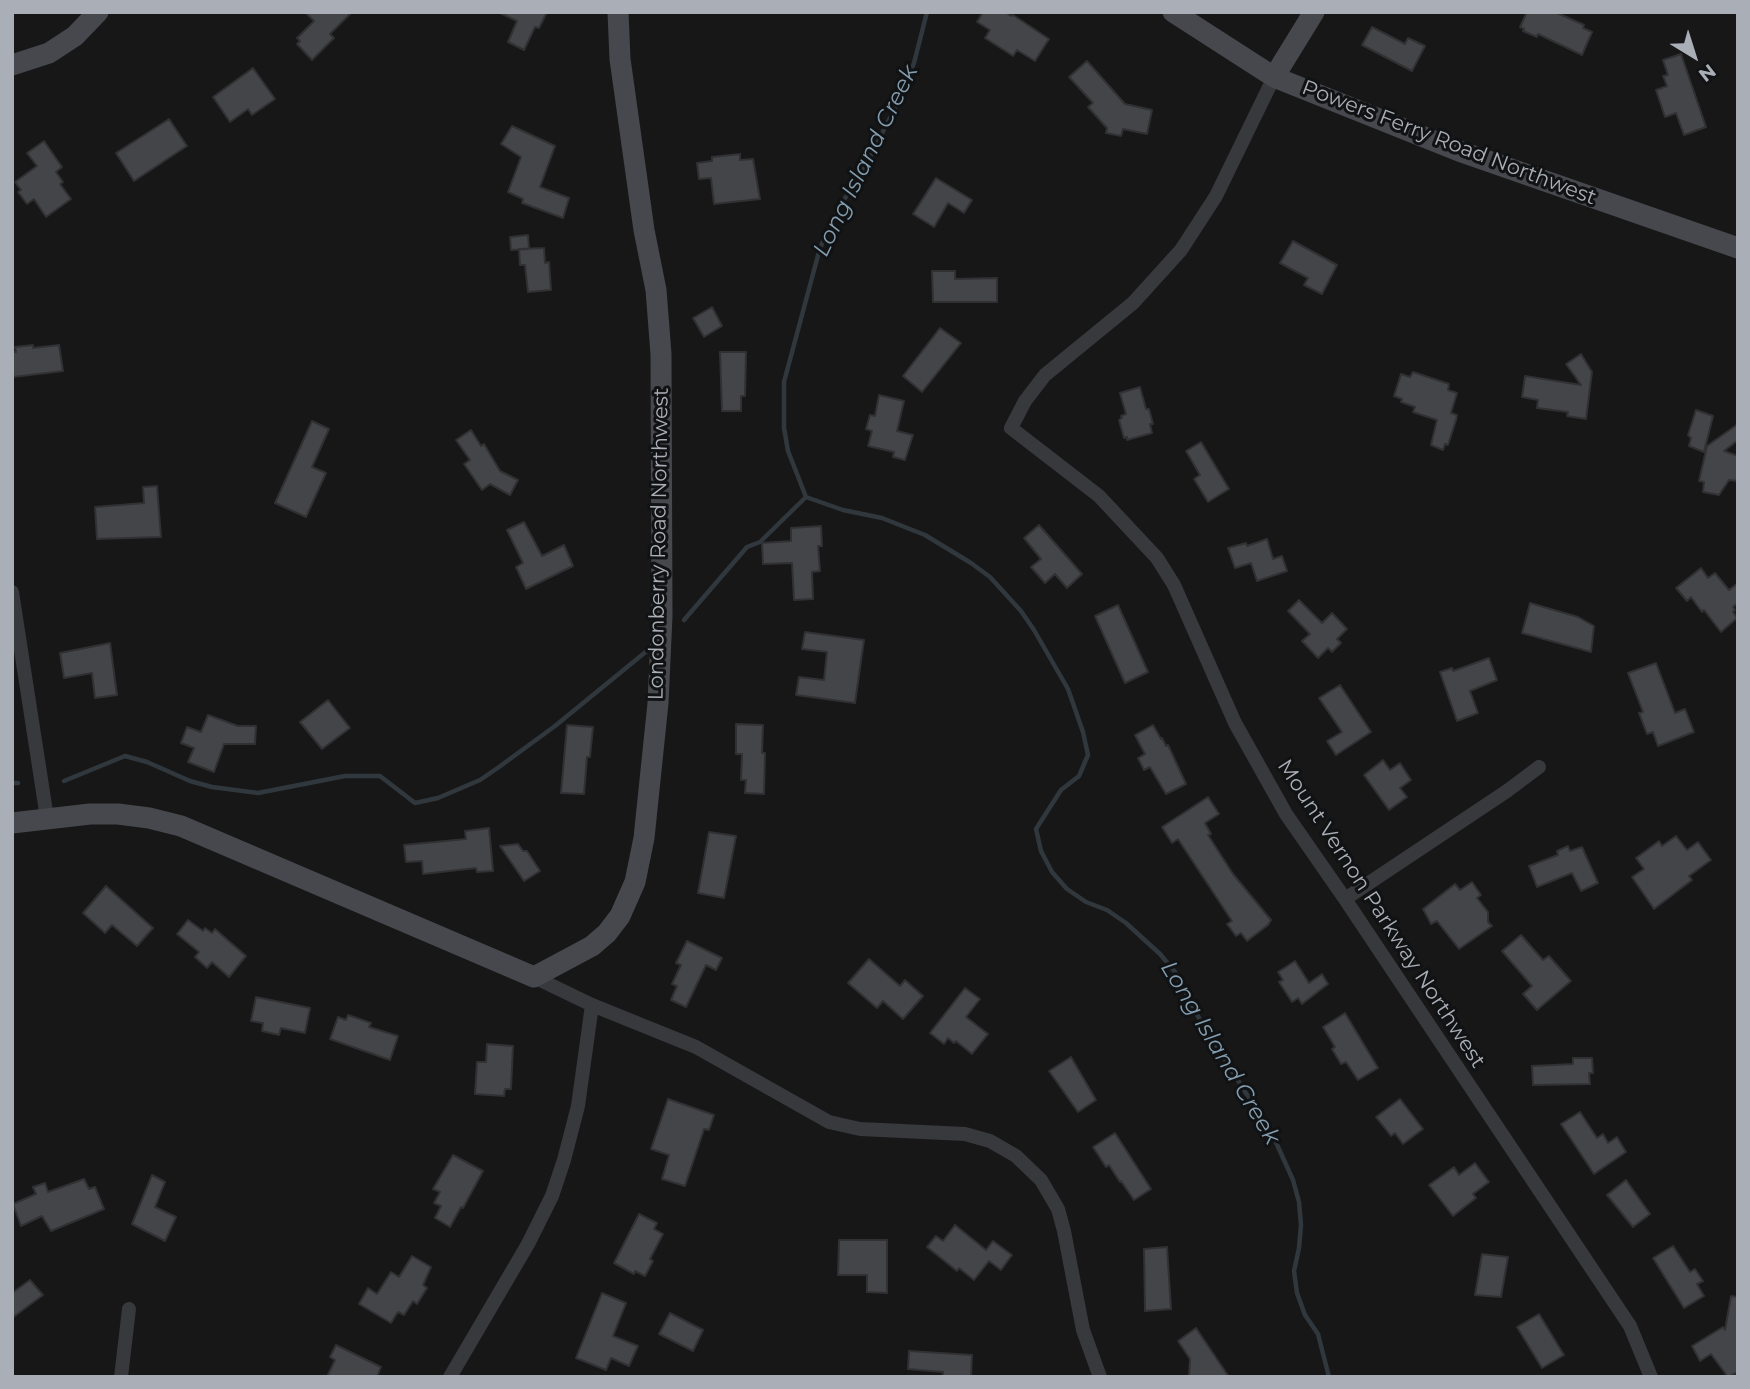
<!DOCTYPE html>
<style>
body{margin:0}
#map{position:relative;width:1750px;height:1389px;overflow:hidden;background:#171718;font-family:Montserrat,sans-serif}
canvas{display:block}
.frame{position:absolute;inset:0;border:14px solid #aaafb7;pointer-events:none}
.north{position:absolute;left:1659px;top:21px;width:70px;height:70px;-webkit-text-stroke:5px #111213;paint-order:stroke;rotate:142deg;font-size:19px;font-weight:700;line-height:28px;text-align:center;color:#aaafb7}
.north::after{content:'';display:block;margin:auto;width:24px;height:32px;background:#aaafb7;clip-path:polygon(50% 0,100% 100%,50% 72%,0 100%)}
</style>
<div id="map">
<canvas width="1750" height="1389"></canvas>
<div class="frame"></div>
<div class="north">N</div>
</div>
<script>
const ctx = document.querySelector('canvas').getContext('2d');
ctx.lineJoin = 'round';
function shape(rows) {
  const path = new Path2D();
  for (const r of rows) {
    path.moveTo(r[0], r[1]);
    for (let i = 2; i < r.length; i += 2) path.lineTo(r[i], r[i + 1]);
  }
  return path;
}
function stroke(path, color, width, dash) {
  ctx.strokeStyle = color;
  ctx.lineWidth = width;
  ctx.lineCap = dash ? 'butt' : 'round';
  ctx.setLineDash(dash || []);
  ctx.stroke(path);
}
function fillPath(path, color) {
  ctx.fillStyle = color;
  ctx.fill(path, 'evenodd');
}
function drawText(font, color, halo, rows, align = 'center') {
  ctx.font = font + ' Montserrat,sans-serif';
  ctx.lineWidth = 6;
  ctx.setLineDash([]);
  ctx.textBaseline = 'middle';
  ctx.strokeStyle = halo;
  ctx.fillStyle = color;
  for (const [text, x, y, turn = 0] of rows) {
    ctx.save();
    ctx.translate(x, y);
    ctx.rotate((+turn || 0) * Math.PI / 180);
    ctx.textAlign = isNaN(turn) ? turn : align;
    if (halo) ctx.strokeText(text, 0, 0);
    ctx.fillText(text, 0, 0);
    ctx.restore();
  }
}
stroke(shape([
 [927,12,914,63,896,106,865,167,840,206,820,248,784,382,784,428,788,451,806,497,843,510,882,518,925,535,971,563,990,577,1021,611,1034,630,1068,689,1083,732,1088,755,1079,776,1061,790,1036,829,1041,851,1052,872,1067,889,1086,902,1107,910,1126,923,1160,954,1175,972,1196,1013,1274,1138,1293,1180,1299,1202,1301,1225,1299,1248,1294,1271,1297,1293,1305,1315,1318,1334,1329,1377],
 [684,620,747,547,760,542,806,497],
 [64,781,125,756,147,762,190,781,212,787,258,793,345,776,380,776,415,803,438,798,480,780,499,767,555,726,648,650],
 [12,783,18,783]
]), '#30383d', 4.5);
const building = shape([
 [305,12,352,12,330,34,334,38,312,60,297,44,300,41,297,38,314,21,305,12],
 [498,12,547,12,539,28,535,27,524,50,508,42,517,21,498,12],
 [983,12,1005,12,1011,16,1013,15,1049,39,1035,61,1017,50,1013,56,985,38,990,30,977,22,983,12],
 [1527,12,1555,12,1584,25,1583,28,1592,32,1582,55,1538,34,1537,37,1523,31,1524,29,1520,27,1527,12],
 [1372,27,1405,44,1408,38,1425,46,1412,71,1362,45,1372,27],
 [1681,54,1706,127,1684,135,1676,113,1665,117,1656,90,1667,86,1663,76,1668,75,1663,60,1681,54],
 [1087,61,1125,104,1152,110,1147,134,1123,129,1121,136,1106,133,1107,128,1088,107,1093,103,1069,77,1087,61],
 [253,68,275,99,252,115,248,109,230,122,213,97,253,68],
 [169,119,187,146,134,181,116,153,169,119],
 [512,126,555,146,540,187,569,198,563,218,522,203,523,199,508,192,521,157,501,144,512,126],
 [44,141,62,167,56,172,63,182,60,184,71,199,46,217,34,199,27,204,18,192,21,190,15,182,37,166,27,153,44,141],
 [740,154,740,160,753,159,760,199,714,204,711,178,699,179,697,163,712,161,712,157,740,154],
 [936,178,972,200,964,213,948,203,934,227,913,214,936,178],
 [528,235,529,249,511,250,510,237,528,235],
 [1293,241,1337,265,1322,294,1304,285,1308,278,1280,263,1293,241],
 [544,248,545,263,549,262,551,290,528,292,525,265,520,265,519,249,544,248],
 [932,271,955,271,955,279,997,278,997,302,933,302,932,271],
 [712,307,722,326,704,337,693,318,712,307],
 [940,328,961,343,922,392,903,376,940,328],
 [33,345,33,348,59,345,63,371,13,377,12,352,16,352,15,347,33,345],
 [720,352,746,352,745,396,741,396,741,411,722,411,720,352],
 [1581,354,1592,372,1586,419,1567,416,1568,412,1537,408,1538,400,1522,397,1525,376,1581,385,1566,364,1581,354],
 [1413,372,1449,384,1448,390,1457,393,1451,413,1457,415,1456,420,1448,445,1445,444,1443,450,1431,445,1437,420,1413,412,1415,407,1401,402,1402,399,1394,396,1401,374,1410,377,1413,372],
 [1140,387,1146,409,1149,409,1153,424,1150,424,1152,433,1127,440,1127,437,1124,438,1119,420,1122,418,1121,416,1126,414,1120,393,1140,387],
 [879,395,904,401,897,431,913,435,905,460,893,457,894,452,868,446,872,431,866,429,870,415,875,416,879,395],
 [1696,410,1713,416,1704,452,1689,446,1691,438,1688,435,1696,410],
 [312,421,329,429,312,467,326,473,306,517,275,503,312,421],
 [1738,424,1738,440,1724,451,1738,456,1738,481,1729,480,1719,495,1703,492,1704,482,1699,481,1707,446,1738,424],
 [471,430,481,446,484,444,500,471,518,480,510,495,490,484,482,490,464,464,470,460,456,440,471,430],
 [1201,442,1229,489,1208,502,1194,479,1200,475,1186,451,1201,442],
 [157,486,161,537,97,539,95,507,144,503,143,487,157,486],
 [524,522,542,556,564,545,573,566,526,589,516,567,523,563,507,530,524,522],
 [1039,525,1082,574,1067,588,1055,574,1045,583,1031,567,1041,559,1024,538,1039,525],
 [821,526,822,546,818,546,820,571,812,572,813,599,794,600,792,563,763,564,762,543,791,541,791,528,821,526],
 [1267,539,1273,559,1282,556,1287,571,1257,581,1251,563,1235,568,1228,548,1246,543,1247,546,1267,539],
 [1701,568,1708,578,1715,573,1729,590,1738,583,1738,603,1733,607,1735,610,1733,612,1737,618,1721,632,1704,610,1702,612,1691,597,1687,601,1676,588,1701,568],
 [1299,600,1322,623,1332,613,1347,629,1337,639,1341,643,1332,652,1328,648,1318,658,1302,641,1310,634,1288,611,1299,600],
 [1530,603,1578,617,1594,626,1591,652,1522,633,1530,603],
 [1118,605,1148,672,1125,683,1095,616,1118,605],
 [805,632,864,640,855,703,796,695,799,677,824,680,827,652,802,649,805,632],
 [110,643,117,695,95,698,92,673,64,678,60,653,110,643],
 [1489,658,1497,680,1470,691,1478,713,1457,721,1440,672,1452,668,1453,671,1489,658],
 [1656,663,1675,713,1685,709,1694,732,1658,746,1653,732,1647,734,1639,713,1643,712,1628,673,1656,663],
 [1340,685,1371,732,1336,755,1327,741,1342,732,1319,698,1340,685],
 [328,700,350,728,322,749,300,722,328,700],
 [208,715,238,726,256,726,255,744,224,744,214,772,188,762,194,748,181,743,187,727,201,732,208,715],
 [736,724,763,725,762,753,765,753,764,794,745,793,746,780,741,780,742,754,736,754,736,724],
 [567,725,593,727,590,757,587,757,584,794,561,793,567,725],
 [1153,725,1161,739,1162,738,1166,746,1168,745,1186,784,1166,794,1150,767,1144,770,1138,758,1145,754,1135,735,1153,725],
 [1383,760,1390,770,1400,763,1411,780,1400,788,1407,797,1389,810,1364,775,1383,760],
 [1208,797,1219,814,1205,823,1211,834,1208,835,1233,874,1271,920,1268,925,1247,941,1241,933,1236,936,1227,924,1232,921,1178,839,1172,843,1162,827,1208,797],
 [489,828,493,871,477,872,476,868,423,874,422,861,406,862,404,845,466,839,465,831,489,828],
 [709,832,736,836,724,898,698,893,709,832],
 [1676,836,1687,850,1698,842,1711,860,1689,876,1692,880,1654,909,1632,877,1644,869,1636,858,1659,841,1662,846,1676,836],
 [518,844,523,851,527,851,540,871,524,881,500,846,518,844],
 [1568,846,1570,851,1582,847,1598,883,1581,891,1572,873,1537,887,1529,866,1558,855,1557,851,1568,846],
 [1472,882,1481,895,1477,898,1488,912,1488,922,1492,926,1459,949,1437,921,1431,924,1423,909,1455,884,1460,890,1472,882],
 [106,886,153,928,137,946,112,925,105,933,83,913,106,886],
 [188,920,203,931,205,928,212,933,215,929,246,956,229,977,212,962,207,968,195,957,199,952,177,934,188,920],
 [1521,935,1543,960,1549,956,1571,981,1537,1010,1523,994,1532,986,1502,951,1521,935],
 [687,941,722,958,716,970,706,965,686,1007,671,1000,677,986,672,984,681,965,676,963,687,941],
 [869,959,900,986,905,980,923,996,903,1019,883,1001,877,1008,848,983,869,959],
 [1295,961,1309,983,1322,974,1328,984,1302,1004,1298,998,1292,1002,1279,982,1283,980,1278,972,1295,961],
 [965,988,980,999,966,1017,988,1034,972,1054,956,1041,954,1043,948,1038,944,1044,930,1033,965,988],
 [256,997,310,1008,305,1033,281,1028,279,1035,262,1031,263,1023,251,1021,256,997],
 [1345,1013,1378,1068,1358,1080,1346,1062,1341,1064,1332,1049,1335,1047,1323,1027,1345,1013],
 [348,1015,371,1023,369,1027,398,1036,390,1060,330,1039,338,1017,346,1020,348,1015],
 [487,1044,513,1046,511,1089,505,1089,504,1096,475,1094,477,1062,486,1062,487,1044],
 [1071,1057,1096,1100,1078,1112,1049,1071,1071,1057],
 [1573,1058,1592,1058,1593,1073,1589,1073,1590,1084,1533,1085,1532,1066,1573,1064,1573,1058],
 [668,1099,714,1115,709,1130,704,1129,685,1186,662,1179,669,1155,651,1149,668,1099],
 [1400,1099,1423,1129,1403,1144,1395,1133,1391,1136,1376,1117,1400,1099],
 [1580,1112,1597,1138,1603,1134,1608,1143,1617,1137,1626,1152,1594,1174,1561,1124,1580,1112],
 [1115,1133,1151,1189,1134,1200,1121,1181,1120,1182,1109,1165,1106,1167,1093,1147,1115,1133],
 [453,1155,483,1171,463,1208,461,1207,450,1227,435,1218,441,1206,434,1203,440,1192,433,1189,453,1155],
 [1475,1163,1489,1182,1473,1194,1476,1198,1453,1216,1429,1185,1454,1167,1459,1175,1475,1163],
 [152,1175,165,1182,155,1207,176,1217,165,1241,132,1224,152,1175],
 [84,1179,89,1189,95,1187,104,1209,51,1231,42,1216,21,1226,13,1204,36,1194,33,1187,45,1183,48,1192,84,1179],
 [1626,1180,1650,1214,1633,1227,1607,1195,1626,1180],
 [639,1214,657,1223,654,1229,663,1234,650,1259,653,1261,645,1276,635,1271,634,1274,614,1263,639,1214],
 [955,1225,986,1250,993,1241,1012,1255,1001,1270,989,1261,974,1280,959,1268,957,1271,927,1247,936,1236,943,1241,955,1225],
 [839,1240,887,1240,887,1293,867,1292,867,1275,838,1275,839,1240],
 [1673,1246,1690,1272,1695,1269,1703,1281,1697,1284,1704,1296,1684,1308,1653,1258,1673,1246],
 [1167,1247,1171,1309,1145,1311,1144,1249,1167,1247],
 [1482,1254,1508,1257,1501,1297,1475,1295,1482,1254],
 [412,1256,431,1267,423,1285,427,1288,417,1304,413,1301,404,1315,398,1312,391,1323,359,1304,368,1288,377,1294,391,1272,399,1277,412,1256],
 [30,1280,43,1295,12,1318,12,1293,30,1280],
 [602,1293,626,1303,613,1336,638,1346,629,1366,611,1358,606,1370,576,1358,602,1293],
 [1731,1296,1738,1297,1738,1372,1728,1377,1711,1354,1700,1361,1692,1346,1723,1327,1725,1330,1731,1296],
 [670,1313,703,1330,693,1351,659,1334,670,1313],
 [1539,1314,1564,1355,1542,1368,1517,1327,1539,1314],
 [1196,1328,1229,1377,1189,1377,1190,1359,1178,1341,1196,1328],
 [336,1345,381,1367,377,1377,327,1377,335,1360,330,1357,336,1345],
 [909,1351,972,1355,971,1377,943,1377,943,1372,908,1369,909,1351]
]);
fillPath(building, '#444548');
stroke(building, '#313134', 2);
stroke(shape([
 [1274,77,1216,196,1181,250,1133,303,1045,375,1025,401,1011,428,1099,496,1157,558,1174,585,1235,723,1286,814,1345,899,1630,1326,1651,1377],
 [12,592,47,818],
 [1345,899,1507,791,1539,767],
 [534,977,592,1005,696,1047,829,1122,860,1129,965,1134,990,1141,1016,1156,1041,1180,1058,1209,1064,1231,1083,1330,1100,1377],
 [121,1377,129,1309],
 [450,1377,528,1244,552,1196,564,1160,578,1106,592,1005]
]), '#38393d', 14);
stroke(shape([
 [1173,12,1274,77,1459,151,1738,248],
 [12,65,49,53,75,36,98,12],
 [1274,77,1314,12],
 [12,823,90,814,118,814,149,818,181,826,534,977,592,946,607,933,620,916,635,882,644,838,658,703,662,616,661,354,656,290,644,230,620,59,618,12]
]), '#46484d', 21);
drawText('21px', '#aaafb7', '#111213', [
 ["Powers Ferry Road Northwest",1449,143,21],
 ["Londonberry Road Northwest",659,544,-89],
 ["Mount Vernon Parkway Northwest",1381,914,57]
]);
drawText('italic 23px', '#839daf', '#111213', [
 ["Long Island Creek",866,161,-64],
 ["Long Island Creek",1220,1053,59]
]);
</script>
